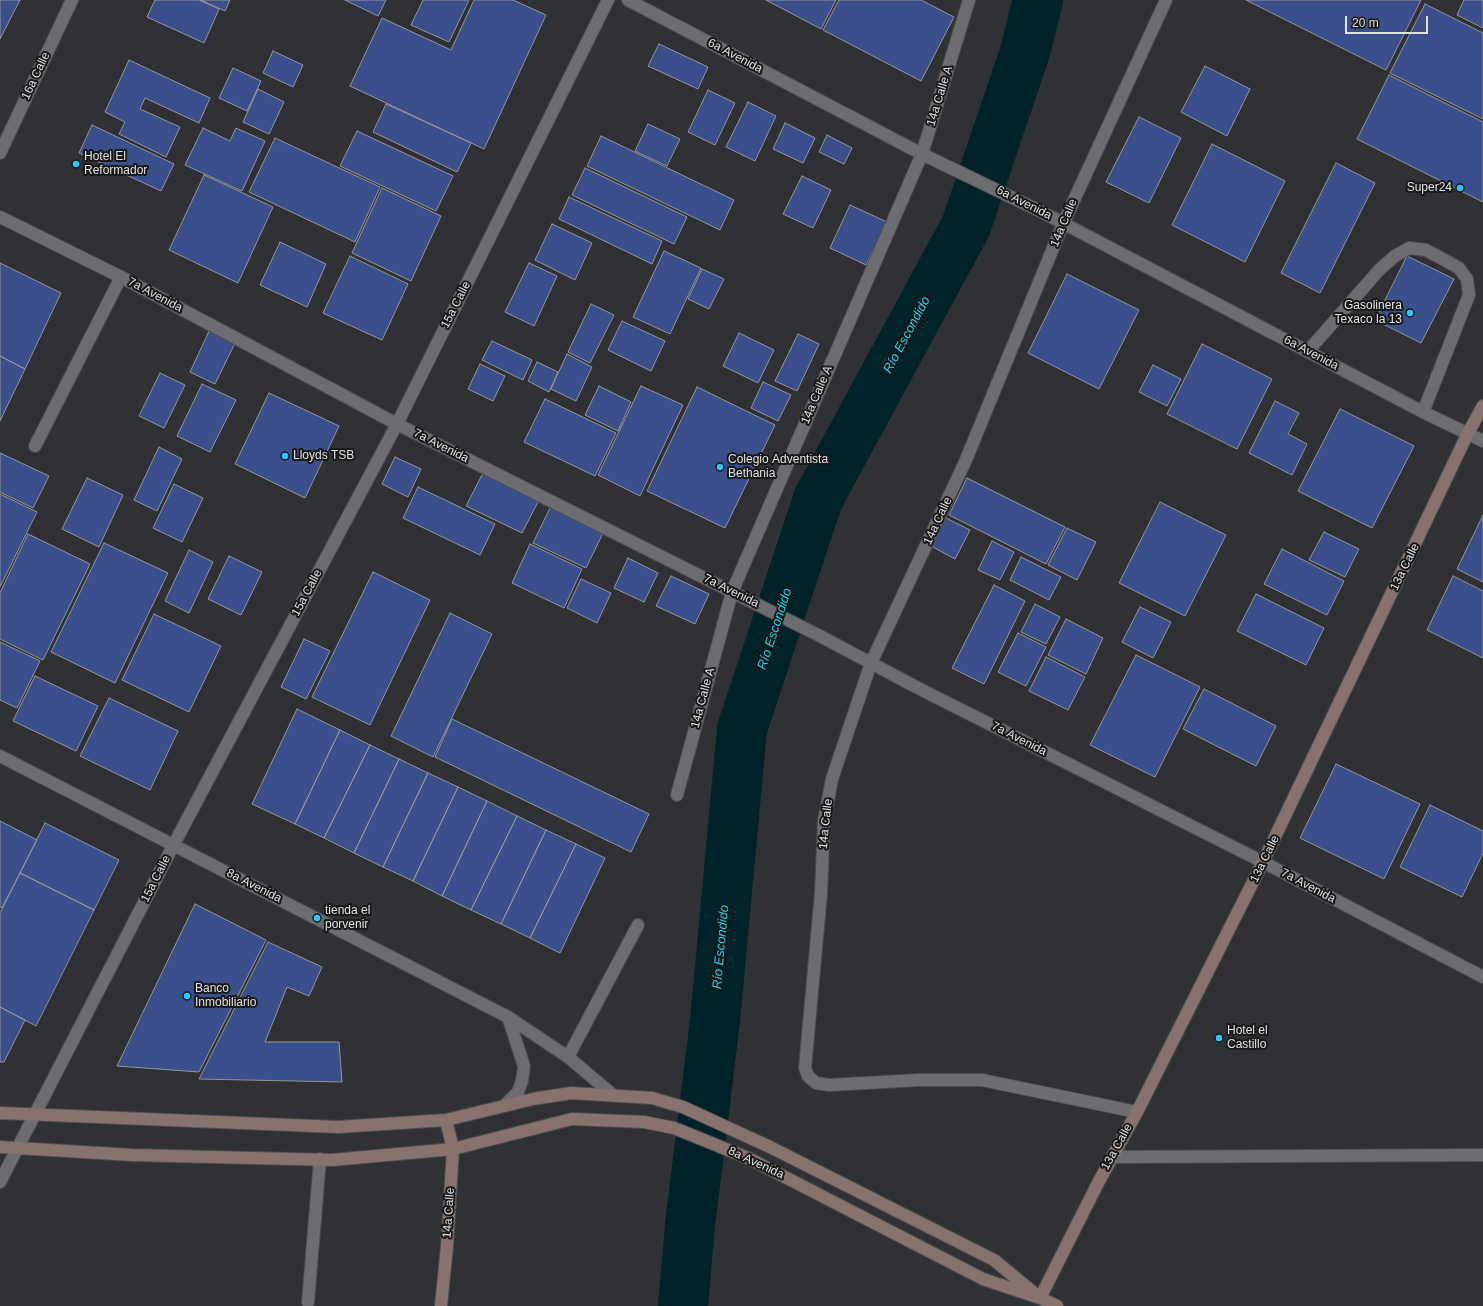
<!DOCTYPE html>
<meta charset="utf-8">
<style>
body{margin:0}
#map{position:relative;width:1483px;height:1306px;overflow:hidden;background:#303134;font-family:Helvetica,sans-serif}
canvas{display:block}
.scale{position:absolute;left:1345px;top:16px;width:83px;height:18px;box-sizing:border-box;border:2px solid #e0e1e3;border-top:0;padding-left:5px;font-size:12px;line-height:14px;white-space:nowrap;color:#e0e1e3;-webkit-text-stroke:3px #19191a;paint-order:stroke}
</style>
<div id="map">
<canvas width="1483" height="1306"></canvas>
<div class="scale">20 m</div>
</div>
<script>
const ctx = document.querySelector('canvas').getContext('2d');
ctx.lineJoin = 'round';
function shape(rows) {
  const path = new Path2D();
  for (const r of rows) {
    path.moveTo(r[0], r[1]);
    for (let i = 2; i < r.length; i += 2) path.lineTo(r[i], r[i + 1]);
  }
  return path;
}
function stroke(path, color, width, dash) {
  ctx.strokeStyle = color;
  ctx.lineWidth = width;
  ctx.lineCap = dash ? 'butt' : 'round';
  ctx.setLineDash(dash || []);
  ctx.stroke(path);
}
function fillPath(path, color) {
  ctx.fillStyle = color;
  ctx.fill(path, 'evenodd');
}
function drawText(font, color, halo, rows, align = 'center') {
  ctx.font = font + ' Helvetica,sans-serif';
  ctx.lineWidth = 4;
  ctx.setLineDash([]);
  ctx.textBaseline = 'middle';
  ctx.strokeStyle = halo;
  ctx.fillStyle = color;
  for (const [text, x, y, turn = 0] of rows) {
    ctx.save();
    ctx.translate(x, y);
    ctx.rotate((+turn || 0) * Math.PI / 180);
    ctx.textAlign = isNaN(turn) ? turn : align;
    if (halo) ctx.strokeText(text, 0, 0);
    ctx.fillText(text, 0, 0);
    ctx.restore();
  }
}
stroke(shape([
 [683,1306,690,1225,715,1021,742,729,818,499,966,226,1025,52,1038,0]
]), '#002228', 50);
const building = shape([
 [0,0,20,0,0,39,0,0],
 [155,0,199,0,219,9,204,43,147,17,155,0],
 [201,0,230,0,225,11,201,0],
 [345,0,386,0,378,16,345,0],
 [423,0,469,0,449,42,411,25,423,0],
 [474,0,513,0,546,15,484,149,350,86,382,18,451,50,474,0],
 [766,0,836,0,821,29,766,0],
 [839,0,921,0,954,17,921,81,823,30,839,0],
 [1246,0,1421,0,1386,70,1246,0],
 [1464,0,1483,0,1483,28,1457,15,1464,0],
 [1425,4,1483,33,1483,119,1390,73,1425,4],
 [659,44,708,67,698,89,648,66,659,44],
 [273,51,303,65,293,87,263,73,273,51],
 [129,60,210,98,199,123,145,98,140,109,180,127,166,157,119,134,125,122,105,112,129,60],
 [1205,66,1250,89,1227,136,1181,112,1205,66],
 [233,68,261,81,247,111,219,98,233,68],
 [1389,75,1483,122,1483,202,1357,139,1389,75],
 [258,89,284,102,269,134,243,122,258,89],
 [708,90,735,103,715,145,688,132,708,90],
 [748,102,776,116,755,161,726,147,748,102],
 [386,104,471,143,457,172,373,132,386,104],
 [1139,117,1181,138,1149,203,1106,182,1139,117],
 [785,123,815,138,803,163,773,149,785,123],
 [648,124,680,139,667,166,635,151,648,124],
 [92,125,174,164,161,191,79,153,92,125],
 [203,128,230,141,236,128,265,141,242,191,185,165,203,128],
 [357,131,453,176,436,211,340,166,357,131],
 [827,135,852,148,844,164,819,152,827,135],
 [601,136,734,200,720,230,587,166,601,136],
 [275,138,380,187,355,242,249,192,275,138],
 [1212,144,1285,181,1245,262,1172,225,1212,144],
 [1336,163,1375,183,1320,293,1281,273,1336,163],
 [585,168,687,217,674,244,572,195,585,168],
 [204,175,273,207,238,283,169,250,204,175],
 [802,176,831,190,813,228,783,214,802,176],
 [382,188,441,216,411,281,352,253,382,188],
 [569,197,662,241,652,264,559,219,569,197],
 [850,205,887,222,866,265,830,248,850,205],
 [552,224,592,243,575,280,535,260,552,224],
 [280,242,326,264,307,307,260,285,280,242],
 [664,251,701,268,670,334,633,317,664,251],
 [350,256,408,284,382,340,323,313,350,256],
 [1407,256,1454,279,1421,343,1375,320,1407,256],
 [0,263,61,293,25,369,0,356,0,263],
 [529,263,557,276,534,326,505,312,529,263],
 [702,269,724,279,709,309,688,299,702,269],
 [1067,274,1139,310,1099,389,1028,353,1067,274],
 [591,304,614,315,590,363,568,352,591,304],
 [622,321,665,341,651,371,608,350,622,321],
 [211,327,237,339,215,384,190,372,211,327],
 [739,333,774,350,758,383,723,366,739,333],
 [798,334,819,344,797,391,775,381,798,334],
 [492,341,532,360,523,380,482,360,492,341],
 [1202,344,1272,379,1237,449,1167,414,1202,344],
 [567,354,592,367,576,401,551,389,567,354],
 [0,356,25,369,0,421,0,356],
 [537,362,558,372,549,392,528,381,537,362],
 [480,364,505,376,493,401,468,389,480,364],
 [1153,365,1181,379,1167,406,1139,392,1153,365],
 [160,373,185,385,164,428,139,416,160,373],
 [763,382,791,395,778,421,751,408,763,382],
 [202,384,236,400,210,452,177,436,202,384],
 [599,386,631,402,618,431,585,415,599,386],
 [641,386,683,405,640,496,598,475,641,386],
 [697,387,775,425,725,528,647,491,697,387],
 [269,393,339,426,305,498,235,464,269,393],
 [545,399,616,433,595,476,524,442,545,399],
 [1275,401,1299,413,1288,434,1307,444,1292,475,1249,453,1275,401],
 [1340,409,1414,446,1372,528,1298,491,1340,409],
 [159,447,182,459,157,511,134,500,159,447],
 [0,453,49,476,33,508,0,492,0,453],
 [395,457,421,469,408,497,382,484,395,457],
 [483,473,539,500,522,533,466,506,483,473],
 [87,478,123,495,99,547,62,529,87,478],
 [967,478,1065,527,1046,564,949,515,967,478],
 [174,484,203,498,182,542,153,528,174,484],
 [418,487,495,524,480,555,403,518,418,487],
 [0,494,37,512,0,587,0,494],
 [1160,502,1226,535,1185,616,1119,583,1160,502],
 [551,506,604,531,586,568,533,543,551,506],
 [1483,515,1483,582,1457,569,1483,515],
 [946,518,970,530,955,559,931,546,946,518],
 [1067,528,1096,542,1077,580,1048,565,1067,528],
 [1324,532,1359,549,1345,577,1309,560,1324,532],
 [28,534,90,564,43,660,0,639,0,593,28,534],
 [992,541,1014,552,1000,580,978,570,992,541],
 [104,543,168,573,115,683,51,652,104,543],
 [530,544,582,569,564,608,512,583,530,544],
 [1282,549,1344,581,1327,615,1264,584,1282,549],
 [189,550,213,562,189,613,165,601,189,550],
 [229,556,262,572,241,615,208,599,229,556],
 [1021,557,1061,577,1049,600,1010,580,1021,557],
 [628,558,658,573,644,602,614,588,628,558],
 [373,572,430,600,370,725,312,697,373,572],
 [671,576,709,594,695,624,656,606,671,576],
 [1453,576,1483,591,1483,658,1427,630,1453,576],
 [581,579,611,593,597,623,567,608,581,579],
 [994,585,1025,601,984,684,952,668,994,585],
 [1256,594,1324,628,1306,665,1237,631,1256,594],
 [1035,604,1060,617,1046,644,1021,632,1035,604],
 [1140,607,1171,622,1153,658,1122,642,1140,607],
 [450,613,492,634,433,757,391,736,450,613],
 [154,614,221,646,189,712,122,680,154,614],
 [1066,619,1103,638,1086,674,1048,655,1066,619],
 [1018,633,1046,647,1026,686,998,672,1018,633],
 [304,639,330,651,306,699,281,687,304,639],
 [0,642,40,661,17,708,0,700,0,642],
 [1136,655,1200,687,1155,777,1090,745,1136,655],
 [1046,657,1085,677,1068,710,1029,691,1046,657],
 [35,676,98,706,76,751,13,721,35,676],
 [1204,689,1276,726,1256,766,1183,729,1204,689],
 [109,698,178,731,150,790,80,756,109,698],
 [297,709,340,730,295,824,252,804,297,709],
 [452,719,649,814,631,852,435,757,452,719],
 [340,730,370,745,324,838,295,824,340,730],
 [370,745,399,759,354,853,324,838,370,745],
 [399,759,428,773,383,867,354,853,399,759],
 [1336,764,1420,804,1384,879,1300,838,1336,764],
 [428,773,458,787,413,881,383,867,428,773],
 [458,787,487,801,442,896,413,881,458,787],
 [487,801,517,816,471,910,442,896,487,801],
 [1430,805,1483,831,1483,853,1462,897,1400,867,1430,805],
 [517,816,546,830,501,924,471,910,517,816],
 [0,821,37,840,2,908,0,907,0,821],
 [45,823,119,860,94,910,20,873,45,823],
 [546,830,576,844,530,938,501,924,546,830],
 [576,844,605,858,560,953,530,938,576,844],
 [20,873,94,910,36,1026,0,1007,0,913,20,873],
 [195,904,266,940,199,1072,117,1066,195,904],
 [268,942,322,967,309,996,287,987,265,1042,339,1042,342,1082,199,1079,268,942],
 [0,1007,25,1020,4,1062,0,1062,0,1007]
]);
fillPath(building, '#3b4f8c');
stroke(building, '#949699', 1);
const lane = shape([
 [1308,351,1380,269,1395,256,1409,248,1426,250,1459,268,1467,279,1469,295,1423,412],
 [35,446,121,277],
 [568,1057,638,925]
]);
const street = shape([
 [628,0,922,154,1042,212,1423,412,1483,441],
 [0,153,72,0],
 [0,217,121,277,397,424,820,636,920,689,1263,862,1483,977],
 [0,756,508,1017,568,1057,613,1095],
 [677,795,732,592,922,154,969,0],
 [504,1106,518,1092,522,1081,524,1066,508,1017],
 [1137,1112,982,1080,919,1080,829,1085,816,1083,808,1076,805,1068,821,893,824,821,832,779,871,663,965,462,1063,224,1166,0],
 [1112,1157,1483,1155],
 [0,1182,174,844,397,424,608,0],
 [308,1302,320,1159]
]);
const secondary = shape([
 [0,1113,338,1127,446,1120,533,1099,571,1093,652,1098,683,1107,770,1147,994,1260,1034,1293],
 [0,1147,132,1155,332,1160,453,1149,572,1119,644,1122,674,1128,748,1158,983,1279,1040,1298,1057,1306],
 [1040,1298,1098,1183,1137,1112,1263,862,1468,433,1483,406],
 [441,1306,447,1246,453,1149,446,1120]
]);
stroke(lane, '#4c4d50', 14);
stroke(street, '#4c4d50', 14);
stroke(secondary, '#4c4d50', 14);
stroke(lane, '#6c6d71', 12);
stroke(street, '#6c6d71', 12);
stroke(secondary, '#88726d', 12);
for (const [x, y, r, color] of [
 [76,164,4,"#29c8ff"],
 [1460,188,4,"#29c8ff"],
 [1410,313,4,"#29c8ff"],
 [285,456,4,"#29c8ff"],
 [720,467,4,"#29c8ff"],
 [317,918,4,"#29c8ff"],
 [187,996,4,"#29c8ff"],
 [1219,1038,4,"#29c8ff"]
]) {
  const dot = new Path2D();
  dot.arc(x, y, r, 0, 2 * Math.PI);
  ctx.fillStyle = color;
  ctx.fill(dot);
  stroke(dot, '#19191a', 1.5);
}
drawText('12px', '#e0e1e3', '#19191a', [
 ["6a Avenida",735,56,28],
 ["16a Calle",36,76,-65],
 ["14a Calle A",940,96,-73],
 ["6a Avenida",1024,203,27],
 ["14a Calle",1064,223,-67],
 ["7a Avenida",155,295,28],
 ["15a Calle",456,305,-63],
 ["6a Avenida",1311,353,28],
 ["14a Calle A",817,395,-67],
 ["7a Avenida",441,446,27],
 ["14a Calle",938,521,-65],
 ["13a Calle",1405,567,-64],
 ["7a Avenida",731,591,26],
 ["15a Calle",307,593,-62],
 ["14a Calle A",703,698,-75],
 ["7a Avenida",1019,739,27],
 ["14a Calle",826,824,-84],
 ["13a Calle",1265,859,-64],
 ["15a Calle",156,879,-63],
 ["8a Avenida",254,886,27],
 ["7a Avenida",1308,886,28],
 ["13a Calle",1117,1147,-61],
 ["8a Avenida",756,1163,25],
 ["14a Calle",449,1213,-86]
]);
drawText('12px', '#e0e1e3', '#19191a', [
 ["Hotel El",84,157],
 ["Reformador",84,171],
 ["Super24",1452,188,"right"],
 ["Gasolinera",1402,306,"right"],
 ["Texaco la 13",1402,320,"right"],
 ["Lloyds TSB",293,456],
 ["Colegio Adventista",728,460],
 ["Bethania",728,474],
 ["tienda el",325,911],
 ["porvenir",325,925],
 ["Banco",195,989],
 ["Inmobiliario",195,1003],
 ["Hotel el",1227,1031],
 ["Castillo",1227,1045]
], 'left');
drawText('italic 13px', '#24d4ee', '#19191a', [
 ["Río Escondido",907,335,-62],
 ["Río Escondido",775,629,-72],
 ["Río Escondido",721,947,-85]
]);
</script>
